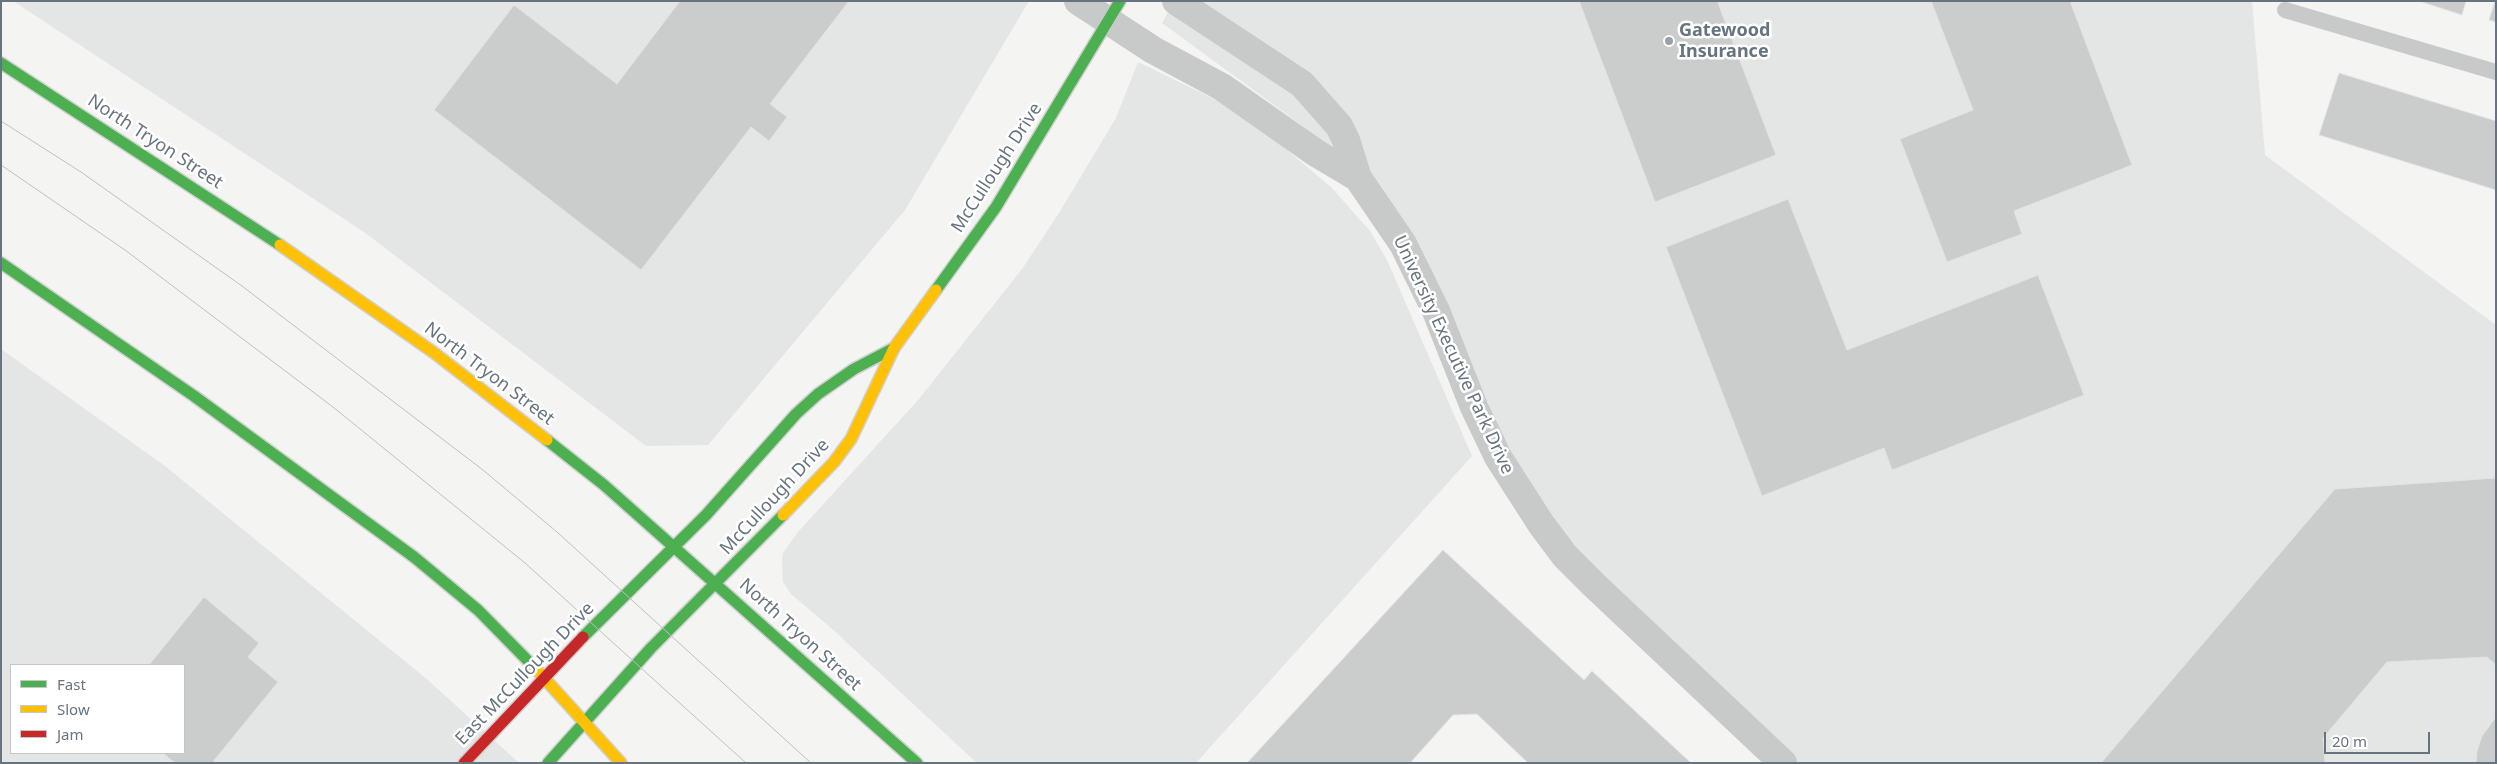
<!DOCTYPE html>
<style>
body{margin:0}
#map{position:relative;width:2497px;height:764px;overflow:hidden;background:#f4f4f3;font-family:"Noto Sans",sans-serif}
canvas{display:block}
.frame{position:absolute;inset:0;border:2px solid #67747f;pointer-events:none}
.legend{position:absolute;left:10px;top:664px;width:175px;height:90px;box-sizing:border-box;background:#fff;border:1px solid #c2c7cc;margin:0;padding:6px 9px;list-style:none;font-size:15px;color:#67747f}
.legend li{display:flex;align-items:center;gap:10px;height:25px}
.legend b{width:25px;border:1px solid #c2c7cc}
.scale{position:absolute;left:2324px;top:732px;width:106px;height:22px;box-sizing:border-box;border:2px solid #67747f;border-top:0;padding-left:6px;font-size:15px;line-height:18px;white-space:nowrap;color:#67747f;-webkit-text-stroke:4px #fff;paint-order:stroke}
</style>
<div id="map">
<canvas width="2497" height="764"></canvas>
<div class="frame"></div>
<ul class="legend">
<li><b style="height:6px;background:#4caf50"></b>Fast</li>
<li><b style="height:6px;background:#ffc107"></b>Slow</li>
<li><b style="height:6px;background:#c62828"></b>Jam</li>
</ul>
<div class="scale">20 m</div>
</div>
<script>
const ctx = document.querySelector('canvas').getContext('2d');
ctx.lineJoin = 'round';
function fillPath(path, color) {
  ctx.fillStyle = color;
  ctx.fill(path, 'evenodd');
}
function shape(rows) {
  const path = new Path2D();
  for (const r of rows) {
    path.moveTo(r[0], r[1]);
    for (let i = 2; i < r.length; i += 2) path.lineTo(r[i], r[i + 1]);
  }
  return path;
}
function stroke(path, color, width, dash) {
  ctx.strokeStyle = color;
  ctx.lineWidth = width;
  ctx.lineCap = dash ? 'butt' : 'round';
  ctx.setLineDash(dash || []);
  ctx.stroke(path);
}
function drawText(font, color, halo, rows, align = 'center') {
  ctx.font = font + ' "Noto Sans",sans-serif';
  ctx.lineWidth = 5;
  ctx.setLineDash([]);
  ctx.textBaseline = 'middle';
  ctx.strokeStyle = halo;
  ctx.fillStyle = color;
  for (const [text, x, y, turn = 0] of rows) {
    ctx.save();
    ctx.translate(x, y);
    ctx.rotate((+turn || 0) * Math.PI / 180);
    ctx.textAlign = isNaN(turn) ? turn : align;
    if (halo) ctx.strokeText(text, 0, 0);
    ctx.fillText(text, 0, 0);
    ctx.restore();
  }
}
fillPath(shape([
 [13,1,1029,1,905,210,708,445,646,446,364,232],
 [1174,1,2252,1,2265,155,2496,325,2496,763,1780,763,1537,523,1366,193,1300,124,1162,23],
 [1138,62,1243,113,1331,187,1370,231,1387,260,1472,456,1196,763,977,763,830,627,791,594,783,582,782,560,783,553,798,532,919,399,1022,269,1059,213,1116,118],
 [1,349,165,466,428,680,519,763,1,763],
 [11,665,184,665,184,753,11,753]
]), '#e4e5e5');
const building = shape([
 [680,1,849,1,770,104,787,117,769,141,751,127,641,270,434,110,514,5,617,84,680,1],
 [1579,1,1723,1,1718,3,1776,155,1655,202,1579,1],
 [1931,1,2070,1,2132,165,2014,211,2022,234,1947,262,1900,139,1973,110,1931,1],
 [2419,1,2466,1,2462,15,2419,1],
 [2495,1,2496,1,2496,22,2489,20,2495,1],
 [2339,73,2496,121,2496,190,2319,135,2339,73],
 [1788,199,1847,350,2038,275,2084,395,1892,470,1884,448,1762,496,1666,247,1788,199],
 [2496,478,2496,665,2487,657,2387,662,2323,738,2325,763,2101,763,2335,489,2496,478],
 [1443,550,1584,680,1592,671,1691,763,1528,763,1477,714,1453,715,1410,763,1247,763,1443,550],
 [204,597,259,643,248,657,278,682,212,763,175,763,163,753,184,753,184,665,149,665,204,597],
 [2496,717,2496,763,2476,763,2477,751,2482,736,2496,717]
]);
fillPath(building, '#cbcccc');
stroke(building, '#e3e3e2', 1);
const fast = shape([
 [1,63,280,245],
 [1,263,194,396,414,557,478,610,536,669],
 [936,290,996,207,1120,1],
 [547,440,604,485,917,763],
 [583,637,706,515,796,414,818,394,854,369,894,348],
 [548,763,651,648,783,515]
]);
const slow = shape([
 [280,245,433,352,547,440],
 [783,515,834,462,851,439,894,348,936,290],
 [536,669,621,763]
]);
const jam = shape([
 [464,763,583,637]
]);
stroke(fast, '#d0d0d1', 14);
stroke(slow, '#d0d0d1', 14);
stroke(jam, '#d0d0d1', 14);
stroke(shape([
 [2285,10,2496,72]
]), '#c8caca', 16);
stroke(shape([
 [1078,1,1153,50,1222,87,1316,153,1358,178,1346,140,1339,126,1302,84,1176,1],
 [1358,178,1403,244,1436,311,1474,407,1498,457,1541,524,1565,556,1594,585,1783,763]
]), '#c8caca', 28);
stroke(fast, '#4caf50', 11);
stroke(slow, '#ffc107', 11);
stroke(jam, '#c62828', 11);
stroke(shape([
 [1,121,81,172,242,286,483,470,557,532,811,763],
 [1,165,125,250,333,407,525,563,746,763]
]), '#bebfc0', 1);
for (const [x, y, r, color] of [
 [1669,41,5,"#98a1a8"]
]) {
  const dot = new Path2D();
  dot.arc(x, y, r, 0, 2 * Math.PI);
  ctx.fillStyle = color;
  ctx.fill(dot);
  stroke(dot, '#fff', 2);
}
drawText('bold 18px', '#67747f', '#fff', [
 ["Gatewood",1679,31],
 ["Insurance",1679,52]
], 'left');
drawText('18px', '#67747f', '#fff', [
 ["North Tryon Street",155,142,33],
 ["McCullough Drive",997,168,-57],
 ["University Executive Park Drive",1453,355,65],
 ["North Tryon Street",489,374,37],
 ["McCullough Drive",775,497,-47],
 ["North Tryon Street",800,635,42],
 ["East McCullough Drive",525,674,-46]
]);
</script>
